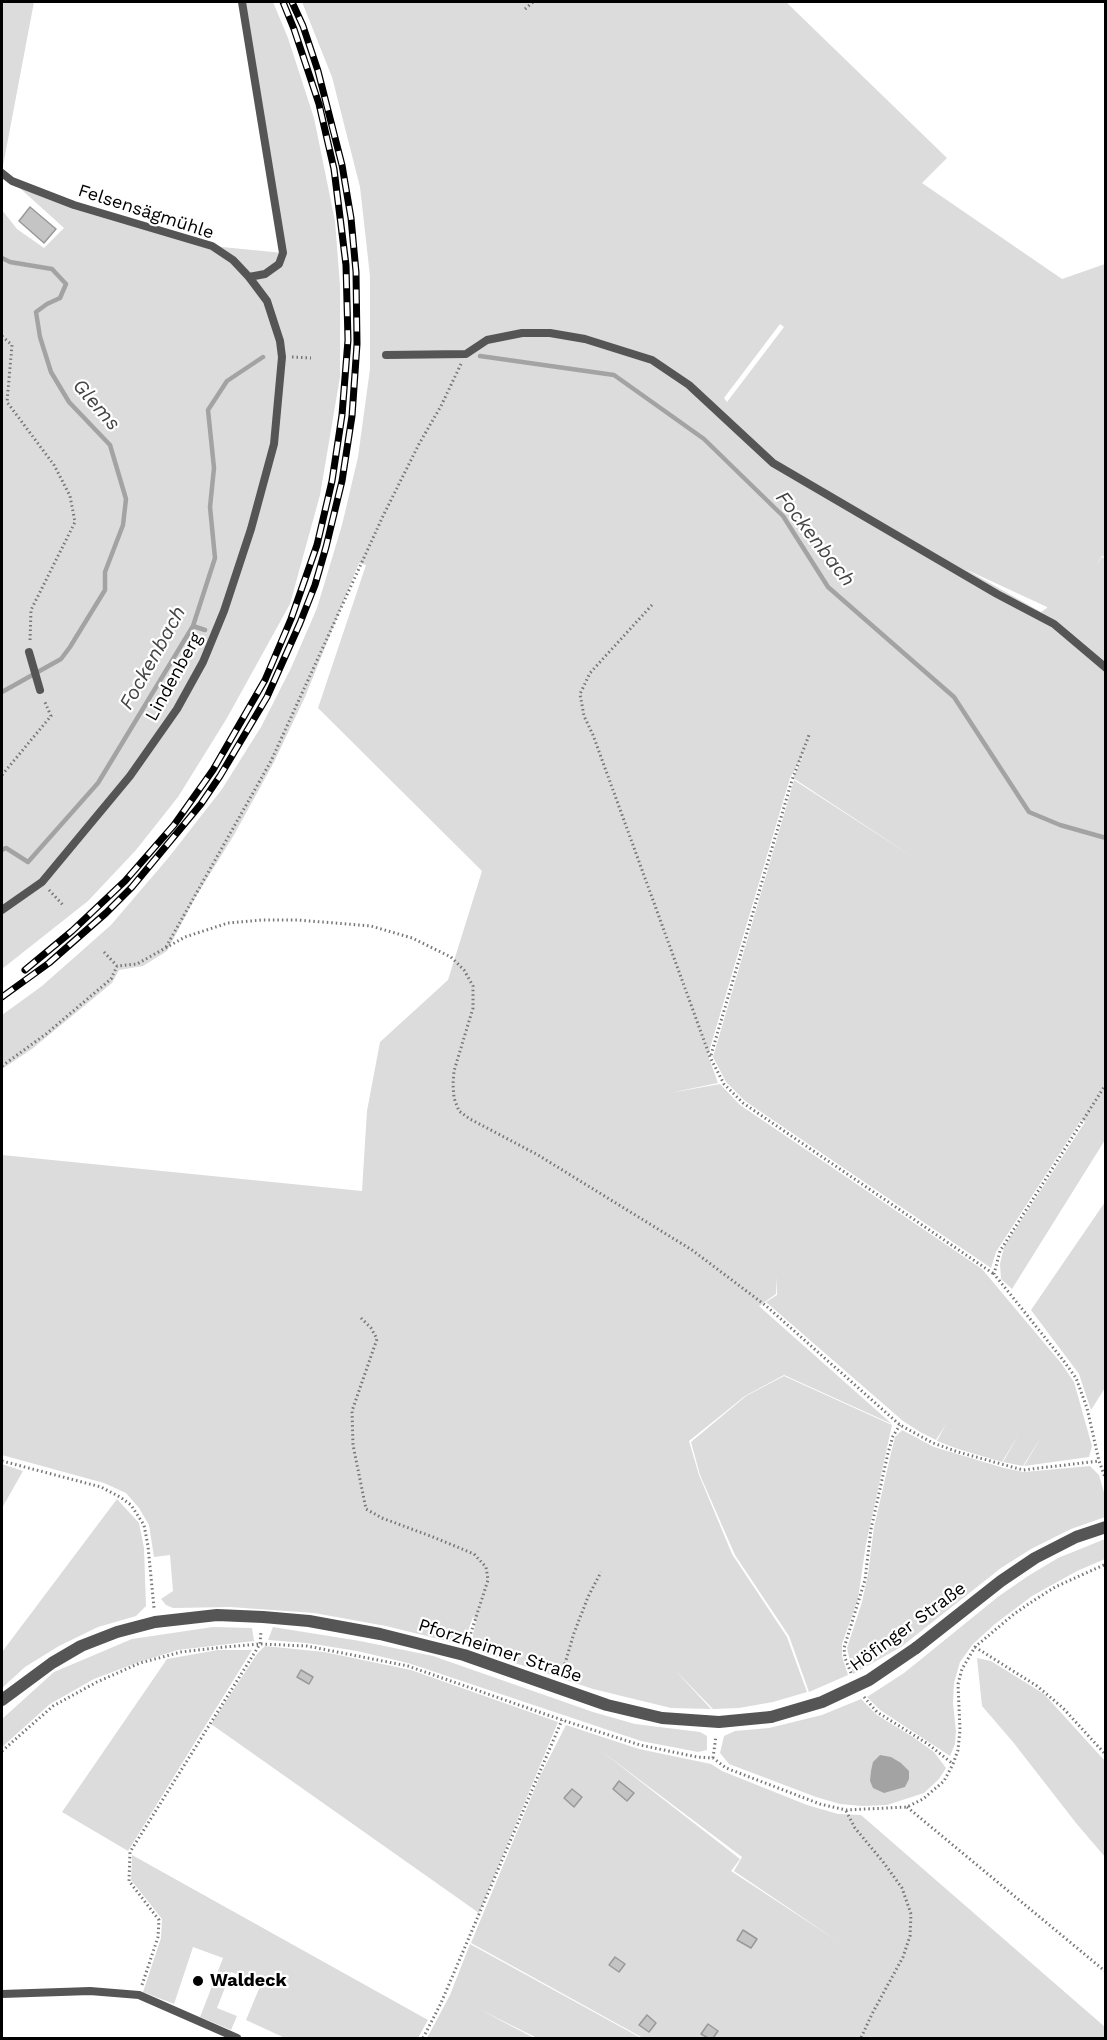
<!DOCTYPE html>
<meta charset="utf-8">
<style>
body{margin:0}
#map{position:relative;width:1107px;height:2040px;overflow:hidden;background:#fff;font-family:"Work Sans",sans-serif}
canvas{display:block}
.frame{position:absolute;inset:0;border:3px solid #000;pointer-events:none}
</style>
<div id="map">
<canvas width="1107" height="2040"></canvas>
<div class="frame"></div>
</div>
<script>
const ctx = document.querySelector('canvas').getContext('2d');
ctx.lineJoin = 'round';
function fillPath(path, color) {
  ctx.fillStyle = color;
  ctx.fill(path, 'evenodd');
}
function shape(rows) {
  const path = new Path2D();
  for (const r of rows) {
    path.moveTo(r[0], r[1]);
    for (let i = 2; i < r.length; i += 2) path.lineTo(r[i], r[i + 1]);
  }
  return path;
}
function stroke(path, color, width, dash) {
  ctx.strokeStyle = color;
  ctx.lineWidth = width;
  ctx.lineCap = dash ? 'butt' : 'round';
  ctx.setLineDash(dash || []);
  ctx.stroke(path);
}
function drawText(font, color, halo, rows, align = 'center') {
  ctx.font = font + ' "Work Sans",sans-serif';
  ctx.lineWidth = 4.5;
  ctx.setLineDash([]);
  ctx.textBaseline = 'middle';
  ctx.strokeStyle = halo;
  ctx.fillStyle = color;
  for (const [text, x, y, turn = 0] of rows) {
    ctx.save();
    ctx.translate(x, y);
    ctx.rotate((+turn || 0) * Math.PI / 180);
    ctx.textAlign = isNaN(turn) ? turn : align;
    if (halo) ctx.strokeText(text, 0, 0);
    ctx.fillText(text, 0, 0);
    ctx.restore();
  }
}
fillPath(shape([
 [2,2,34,2,2,171],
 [242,2,273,2,288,38,314,118,335,221,340,286,340,377,320,495,290,604,227,718,178,797,136,850,88,901,2,969,2,210,17,229,44,248,64,228,12,181,212,246,283,253],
 [302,2,786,2,947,158,922,183,1062,279,1105,264,1106,557,1102,556,1096,565,1102,557,1105,558,1105,1140,1012,1289,1001,1279,1000,1264,1004,1247,1085,1122,1081,1120,996,1252,991,1268,745,1101,726,1082,713,1057,794,780,916,859,793,778,805,752,790,778,708,1055,718,1083,670,1093,720,1084,740,1105,982,1269,1061,1363,1074,1382,1092,1446,1089,1457,1024,1466,1043,1434,1023,1466,1003,1462,1019,1434,1002,1462,958,1449,937,1441,946,1424,936,1440,920,1432,903,1421,766,1302,777,1295,777,1277,776,1294,759,1306,892,1424,784,1375,745,1396,689,1441,699,1475,732,1554,787,1637,807,1692,773,1702,739,1708,713,1709,673,1668,711,1709,671,1708,593,1689,470,1648,476,1621,473,1617,463,1645,386,1626,314,1613,230,1607,173,1608,166,1605,161,1599,173,1591,170,1555,154,1557,149,1525,139,1508,126,1493,104,1483,2,1455,2,1155,362,1191,367,1111,380,1042,448,980,482,871,318,708,366,565,359,563,305,697,274,762,234,835,195,898,167,951,143,966,119,970,112,983,32,1049,2,1069,2,1015,42,986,111,925,169,857,222,789,261,727,291,668,317,608,342,525,358,457,370,369,370,276,360,187,332,77],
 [780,324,784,327,727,402,724,398],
 [965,569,1047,607,1047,608,1041,612],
 [1105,1202,1105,1388,1091,1410,1079,1374,1031,1310],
 [784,1376,892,1425,866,1544,858,1599,842,1644,842,1656,848,1675,809,1692,789,1636,735,1555,700,1475,691,1442,746,1396],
 [902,1430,934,1447,1004,1468,1024,1472,1090,1466,1099,1475,1105,1496,1105,1517,1071,1529,1031,1549,1001,1568,901,1647,853,1674,847,1648,862,1602,868,1574,874,1527,891,1453,895,1437],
 [2,1464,23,1471,2,1508],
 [117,1499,139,1523,144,1548,146,1606,136,1616,98,1627,59,1646,25,1667,2,1688,2,1652],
 [1105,1539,1105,1559,1077,1571,1032,1596,995,1624,973,1644,960,1662,954,1683,953,1703,956,1731,955,1744,950,1756,880,1710,867,1697,904,1673,999,1596,1028,1576,1058,1558],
 [213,1627,252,1628,254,1641,178,1650,139,1662,94,1679,50,1704,2,1747,2,1719,54,1672,132,1639],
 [273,1627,360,1641,433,1656,593,1712,635,1724,700,1732,707,1736,707,1750,698,1752,641,1741,408,1663,357,1651,307,1643,268,1640],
 [265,1646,324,1652,411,1670,558,1722,479,1913,211,1724,257,1654],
 [218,1650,252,1650,128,1851,62,1812,167,1659],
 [977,1658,991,1661,1044,1694,1105,1761,1105,1857,1076,1823,1013,1742,982,1706],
 [861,1699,877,1715,913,1737,934,1752,946,1768,939,1779,924,1793,887,1805,862,1806,840,1804,816,1797,729,1764,720,1753,724,1736,735,1731,769,1728,822,1715],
 [566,1725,639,1749,711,1764,722,1771,807,1805,838,1814,861,1815,1105,2027,1105,2038,643,2038,471,1943,540,1776],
 [600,1750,742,1857,734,1871,839,1942,731,1871,740,1859],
 [132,1855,428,2020,418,2038,285,2038,246,2020,261,1984,231,1972,217,2008,237,2016,231,2030,200,2017,223,1958,193,1947,174,2004,143,1992,161,1938,162,1919,131,1880],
 [470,1944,641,2038,537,2038,477,2008,534,2038,427,2038,450,1995]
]), '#dcdcdc');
fillPath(shape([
 [880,1755,891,1757,901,1763,909,1771,909,1779,905,1787,884,1793,873,1788,870,1781,871,1771,873,1762]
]), '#a3a3a3');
stroke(shape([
 [2,258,10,262,52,269,66,284,60,298,47,304,36,312,40,337,51,372,69,402,110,445,126,499,123,525,105,572,105,590,70,647,61,659,2,692],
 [480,356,614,375,704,439,783,516,828,587,954,697,1029,812,1060,825,1106,838],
 [193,626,205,630],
 [2,850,6,848,28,862,98,783,193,626,215,558,210,507,214,468,208,410,227,381,263,357]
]), '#a3a3a3', 4.5);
const building = shape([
 [30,207,56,229,44,243,19,221,30,207],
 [301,1670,313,1677,309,1684,297,1677,301,1670],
 [619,1781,634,1793,627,1801,613,1789,619,1781],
 [572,1789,582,1797,574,1807,564,1798,572,1789],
 [743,1930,757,1939,751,1948,737,1940,743,1930],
 [615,1957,625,1964,619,1972,609,1965,615,1957],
 [647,2015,656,2023,649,2032,639,2025,647,2015],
 [708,2024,718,2031,713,2038,708,2038,701,2034,708,2024]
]);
fillPath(building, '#c4c4c4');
stroke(building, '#999', 1.5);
stroke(shape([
 [525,9,533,2],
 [2,336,12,345,7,402,54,465,70,496,75,522,31,610,30,641],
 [292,357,311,358],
 [652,605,590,673,580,694,584,716,593,735,710,1057,724,1084,743,1103,994,1274],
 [2,775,51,716,44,700],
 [49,890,63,905],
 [166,947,271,761,383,516,419,444,441,406,461,364],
 [104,952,117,966,137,964,185,937,228,923,262,920,298,920,371,926,412,938,451,957,464,970,473,986,473,1008,454,1071,453,1084,454,1098,459,1111,470,1119,538,1155,692,1250,765,1305,900,1425,933,1443,958,1452,1023,1470,1099,1461],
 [711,1055,792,780,809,735],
 [2,1066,46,1034,111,979,117,966],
 [1106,1084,1000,1251,994,1274,1063,1360,1076,1378,1087,1408,1099,1461,1106,1480],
 [361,1318,371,1328,377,1339,352,1411,353,1445,366,1509,382,1518,433,1537,474,1554,486,1567,488,1580,468,1642],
 [2,1461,101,1487,120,1497,131,1505,144,1525,148,1546,154,1608],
 [975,1647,1037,1686,1063,1708,1106,1755],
 [851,1673,845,1658,844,1648,865,1580,871,1529,888,1453,893,1436,900,1425],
 [561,1677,574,1633,588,1597,601,1572],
 [864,1697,877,1712,928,1744,953,1764],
 [2,1751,53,1706,97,1682,140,1663,181,1652,224,1647,260,1644,307,1646,408,1666,562,1720,640,1745,697,1757,713,1758,726,1768,820,1804,846,1810,907,1807,923,1799,944,1781,953,1764,958,1750,960,1730,958,1684,962,1669,975,1647,1014,1614,1033,1601,1055,1587,1106,1564],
 [713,1758,716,1736],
 [2,1788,3,1788],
 [907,1807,1106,1972],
 [846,1811,855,1828,884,1863,902,1888,911,1914,910,1936,903,1957,872,2014,861,2038],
 [142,1985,158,1937,159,1920,129,1881,130,1852,260,1644,261,1631],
 [423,2038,441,2003,562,1720]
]), '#777', 3, [1.5, 3]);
stroke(shape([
 [242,2,283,253,279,264,265,274,249,277],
 [2,173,12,181,74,205,212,246,233,260,249,277,267,301,280,341,282,357,274,444,251,529,224,611,203,662,177,709,130,776,42,882,2,910],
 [386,355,466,354,487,340,522,333,550,333,585,339,652,360,689,385,773,463,997,594,1054,624,1106,668],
 [29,652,40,690],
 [2,1994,90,1991,139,1995,237,2038]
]), '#555', 8);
stroke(shape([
 [916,1648,1001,1581,1035,1558,1076,1537,1106,1527],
 [2,1700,52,1663,81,1646,117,1632,155,1622,217,1615,263,1617,309,1621,380,1634,464,1655,607,1705,662,1718,719,1722,771,1717]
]), '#555', 12);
const rail = shape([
 [25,970,72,931,125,881,174,825,213,770,265,680,291,619,317,545,332,481,342,415,348,340,346,265,334,169,319,104,294,29,283,2],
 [2,997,49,963,106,913,132,887,201,804,220,776,267,697,300,623,315,585,326,547,342,481,352,416,357,344,356,272,351,218,342,165,318,71,303,26,292,2]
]);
stroke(rail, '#000', 7);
stroke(rail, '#fff', 4.5, [14]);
stroke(shape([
 [771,1717,822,1702,869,1680,916,1648]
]), '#555', 12);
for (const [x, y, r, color] of [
 [198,1981,6,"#000"]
]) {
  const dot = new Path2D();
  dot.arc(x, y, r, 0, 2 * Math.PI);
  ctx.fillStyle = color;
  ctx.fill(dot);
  stroke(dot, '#fff', 2);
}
drawText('18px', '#000', '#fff', [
 ["Felsensägmühle",146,212,18],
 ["Lindenberg",174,677,-61],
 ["Höfinger Straße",908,1627,-36],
 ["Pforzheimer Straße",500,1651,18]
]);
drawText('bold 18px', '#000', '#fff', [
 ["Waldeck",210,1981]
], 'left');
drawText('italic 20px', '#444', '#fff', [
 ["Glems",96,405,49],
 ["Fockenbach",815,539,52],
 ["Fockenbach",153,658,-61]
]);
</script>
